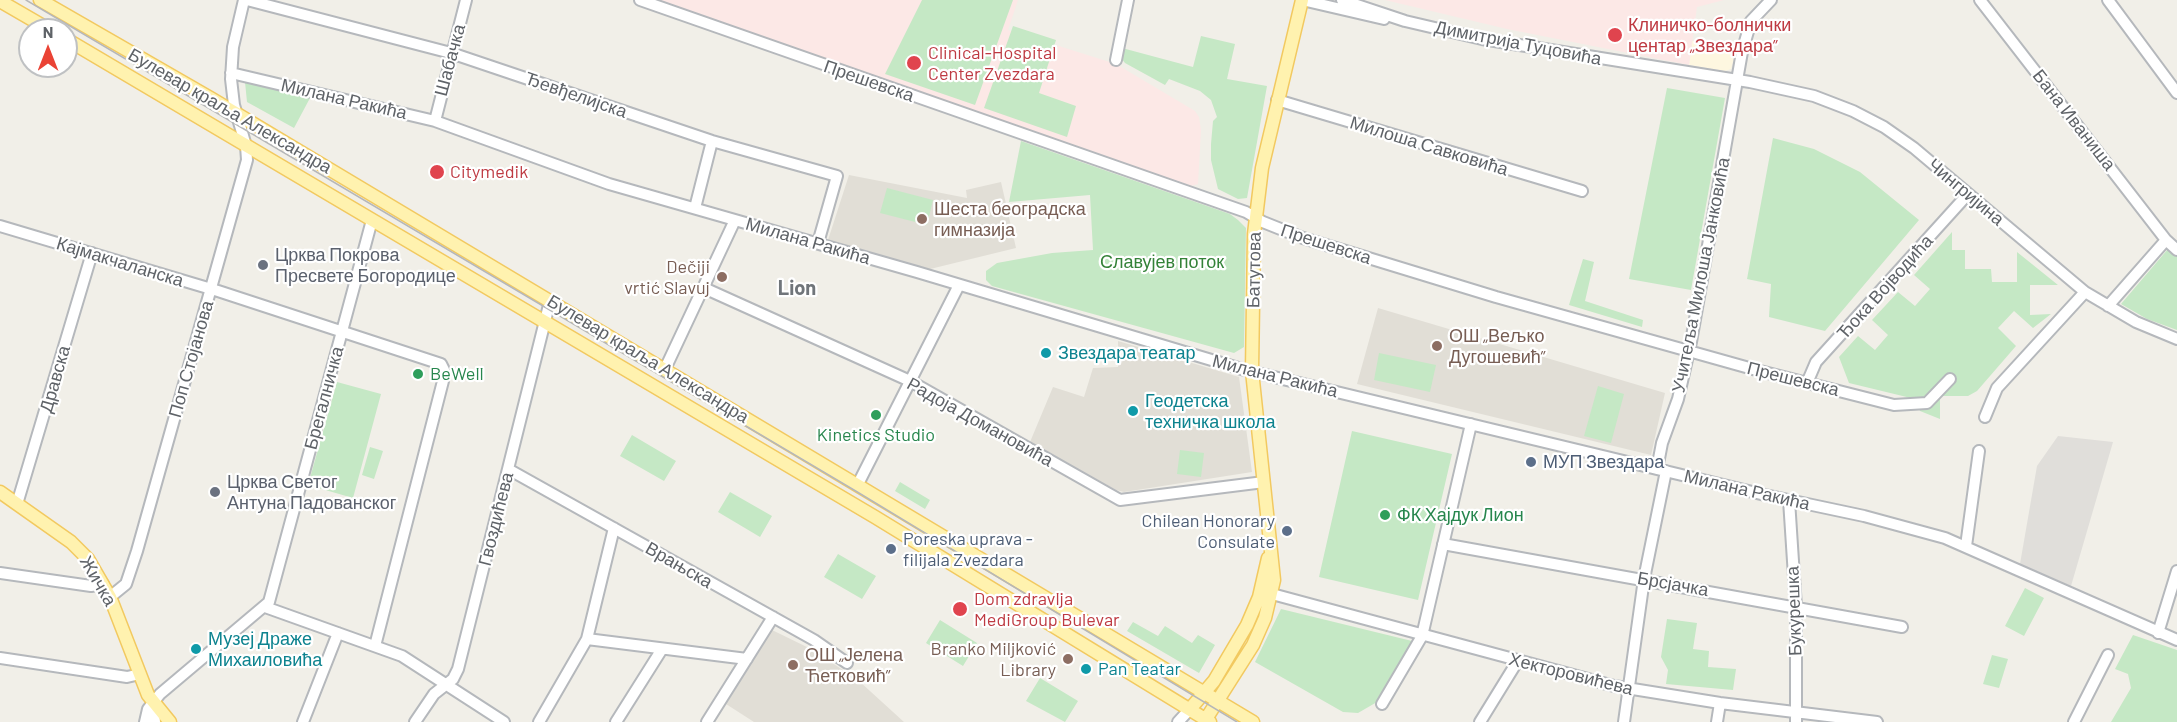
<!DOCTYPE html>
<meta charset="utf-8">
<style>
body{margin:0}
#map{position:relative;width:2177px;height:722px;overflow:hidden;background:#f1efe8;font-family:Barlow,sans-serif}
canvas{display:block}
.north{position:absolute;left:18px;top:18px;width:60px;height:60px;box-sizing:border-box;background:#fff;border:2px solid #bfc1c3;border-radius:50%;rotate:0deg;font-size:16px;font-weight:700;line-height:24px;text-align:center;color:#5f6368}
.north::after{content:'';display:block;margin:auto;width:21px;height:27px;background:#ea4335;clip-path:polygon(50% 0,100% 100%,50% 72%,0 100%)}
</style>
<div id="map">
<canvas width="2177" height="722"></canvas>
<div class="north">N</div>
</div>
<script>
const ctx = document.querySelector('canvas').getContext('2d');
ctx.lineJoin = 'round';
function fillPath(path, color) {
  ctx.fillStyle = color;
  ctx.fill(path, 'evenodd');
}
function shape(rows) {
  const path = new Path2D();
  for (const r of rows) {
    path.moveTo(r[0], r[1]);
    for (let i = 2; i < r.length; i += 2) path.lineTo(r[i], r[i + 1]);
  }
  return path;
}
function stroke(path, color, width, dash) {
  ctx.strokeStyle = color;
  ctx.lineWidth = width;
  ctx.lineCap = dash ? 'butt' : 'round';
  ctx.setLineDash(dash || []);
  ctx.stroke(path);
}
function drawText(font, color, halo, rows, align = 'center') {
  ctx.font = font + ' Barlow,sans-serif';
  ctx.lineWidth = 4.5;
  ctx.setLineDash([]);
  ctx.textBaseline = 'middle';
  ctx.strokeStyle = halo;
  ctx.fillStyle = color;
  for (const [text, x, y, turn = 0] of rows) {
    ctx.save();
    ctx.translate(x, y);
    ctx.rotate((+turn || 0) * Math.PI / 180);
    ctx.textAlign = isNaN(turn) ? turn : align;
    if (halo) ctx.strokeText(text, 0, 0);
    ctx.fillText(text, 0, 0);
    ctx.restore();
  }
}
fillPath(shape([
 [1692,41,1736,49,1731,69,1725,71,1689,65]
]), '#fef7e0');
fillPath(shape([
 [2058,436,2113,442,2071,586,2020,564,2037,466]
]), '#e0deda');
fillPath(shape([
 [849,175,967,198,966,190,1001,182,1016,248,926,270,828,240],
 [1378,308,1665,393,1651,455,1357,384],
 [1118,341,1239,377,1252,472,1124,492,1116,490,1030,442,1053,387,1084,397,1093,368,1118,367],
 [772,630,813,650,859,681,904,722,754,722,726,704]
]), '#e1ded6');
fillPath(shape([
 [659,0,1018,0,1008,30,1116,64,1195,111,1199,117,1201,130,1198,184,1191,186,978,114],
 [1385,0,1724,0,1697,7,1689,65,1507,29]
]), '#fce8e6');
fillPath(shape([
 [922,0,1013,0,975,105,885,74],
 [1013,26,1056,40,1039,93,1076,106,1067,137,984,108],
 [1201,36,1235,44,1227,79,1267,86,1247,198,1238,199,1218,189,1211,160,1211,144,1213,121,1217,117,1211,100,1200,91,1169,79,1165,85,1125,63,1121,58,1122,48,1193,67],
 [245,82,310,98,294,128,247,102],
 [1667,88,1725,98,1691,290,1629,279],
 [1773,138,1814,149,1860,172,1919,220,1825,331,1769,317,1771,284,1747,279],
 [1021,141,1230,214,1238,220,1246,228,1244,347,1234,353,992,286,986,280,986,271,997,263,1052,253,1093,250,1090,195,1009,202],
 [887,188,933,200,927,225,880,213],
 [1952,232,1952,250,1965,250,1965,269,1991,269,1992,282,2017,282,2017,252,2058,285,2030,285,2030,315,2051,314,2033,328,2014,311,1998,328,2016,346,1977,391,1968,396,1940,396,1940,419,1920,411,1915,399,1849,383,1839,357,1858,336,1875,350,1888,335,1872,320,1898,292,1915,306,1930,289,1914,275],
 [2168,249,2177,255,2177,330,2147,319,2121,304],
 [1583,259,1594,262,1585,301,1643,320,1642,327,1569,305],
 [1379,353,1436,365,1430,392,1374,380],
 [337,382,381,394,353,498,308,485],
 [1598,386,1624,394,1611,443,1584,436],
 [1352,431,1452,454,1418,600,1319,577],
 [632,435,676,461,664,481,620,456],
 [370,447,383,451,374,479,362,475],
 [1180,450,1204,453,1201,477,1177,474],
 [900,482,930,500,925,509,895,491],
 [730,492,772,516,760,537,718,512],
 [838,554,876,576,862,599,824,577],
 [2025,588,2044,598,2024,636,2005,626],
 [1281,609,1412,641,1377,702,1358,713,1343,712,1255,662],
 [1667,619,1697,623,1693,649,1709,651,1708,667,1736,669,1733,690,1666,684,1668,670,1661,657],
 [940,620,977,643,963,666,926,643],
 [1133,622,1158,636,1165,626,1192,643,1198,635,1215,645,1199,673,1127,631],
 [2133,635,2177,650,2177,722,2111,722,2131,688,2128,674,2115,669],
 [1992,655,2008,659,1999,688,1983,684],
 [1040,678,1078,701,1065,722,1026,701]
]), '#c5e8c5');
const minor = shape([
 [247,0,451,53,712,141,837,176,818,243],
 [640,0,1246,212,1263,222,1303,238,1496,297,1760,371,1894,405,1927,403,1950,379],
 [1302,0,1384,19],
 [1342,0,1405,21,1482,39,1750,82,1814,96,1853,111,1884,127,1914,148,2085,292,2136,322,2177,339],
 [1980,0,2166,240,2177,250],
 [2108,0,2177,93],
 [1116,60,1128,0],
 [231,73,435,121,609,184,917,272,1245,370,1765,495,1864,516,1945,538,2177,640],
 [1277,100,1582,191],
 [435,121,466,0],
 [695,208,712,141],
 [0,226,218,291,441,364,444,370,443,381,375,646],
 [704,288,910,381,1120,500,1264,482],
 [2108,306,2166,240],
 [665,369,735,220],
 [1807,383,1816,362,1968,194],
 [1985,417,1997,388,2085,292],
 [508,469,814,640,847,663],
 [1657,469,1662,443,1678,399,1691,342,1742,52,1751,21,1771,0],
 [858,484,959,285],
 [1789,500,1796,607,1796,722],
 [17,504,92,253],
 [1443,544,1902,627],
 [1966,546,1979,451],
 [0,573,91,586,103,584],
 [1272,594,1614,686,1720,703,1877,722],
 [110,597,126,584,137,551,247,160,246,146,234,105,231,79,233,47,244,0],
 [265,607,402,656,504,722],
 [2158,633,2177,571],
 [587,639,747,659],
 [0,658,127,677,140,674],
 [153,703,155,722],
 [1382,704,1422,636,1471,424],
 [145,722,148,709,160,694,269,602,372,220],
 [303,722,338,633],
 [415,722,434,694,453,679,458,669,550,301],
 [539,722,587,639,614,528],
 [616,722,662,649],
 [707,722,773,617],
 [1178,722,1190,709],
 [1480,722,1517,662],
 [1624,722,1644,579,1666,471],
 [1717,722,1720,703],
 [2074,722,2108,655]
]);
const major = shape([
 [40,0,212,99,1253,722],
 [0,1,50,30],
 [66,39,875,517,1210,722],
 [0,492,71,542,88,559,110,597,148,695,170,722],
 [1190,709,1214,681,1247,625,1259,597,1268,558],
 [1206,719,1253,645,1265,618,1274,580,1252,371,1254,234,1262,168,1302,0]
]);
stroke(minor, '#b5b8bc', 14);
stroke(major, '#f2c960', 15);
stroke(minor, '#fff', 10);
stroke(major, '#fff2af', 12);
stroke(shape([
 [26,0,854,490,1237,722]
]), '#b6b7b8', 1.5);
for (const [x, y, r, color] of [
 [1615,35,8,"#e0444e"],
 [914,63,8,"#e0444e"],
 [437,172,8,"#e0444e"],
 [922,219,6,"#8d6e63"],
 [263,265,6,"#6b7280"],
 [722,277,6,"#8d6e63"],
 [1437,346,6,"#8d6e63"],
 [1046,353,6,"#0f9aa8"],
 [418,374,6,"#2e9e5b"],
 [1133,411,6,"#0f9aa8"],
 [876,415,6,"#2e9e5b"],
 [1531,462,6,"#5c6f8a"],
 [215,492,6,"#6b7280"],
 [1385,515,6,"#2e9e5b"],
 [1287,531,6,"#5c6f8a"],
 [891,549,6,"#5c6f8a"],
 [960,609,8,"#e0444e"],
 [196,649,6,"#0f9aa8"],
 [1068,659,6,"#8d6e63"],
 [793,665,6,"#8d6e63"],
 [1086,669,6,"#0f9aa8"]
]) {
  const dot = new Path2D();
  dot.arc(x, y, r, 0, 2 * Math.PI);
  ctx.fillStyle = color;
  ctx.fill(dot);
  stroke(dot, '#fff', 2);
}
drawText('18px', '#be3a42', '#fff', [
 ["Клиничко-болнички",1628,25],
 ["центар „Звездара”",1628,46],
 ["Clinical-Hospital",928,53],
 ["Center Zvezdara",928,74],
 ["Citymedik",450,172],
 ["Dom zdravlja",974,599],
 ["MediGroup Bulevar",974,620]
], 'left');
drawText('18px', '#5f6368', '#fff', [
 ["Димитрија Туцовића",1518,43,11],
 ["Шабачка",450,60,-75],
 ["Прешевска",869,81,19],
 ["Ђевђелијска",576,95,19],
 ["Милана Ракића",344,99,13],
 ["Булевар краља Александра",230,111,30],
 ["Бана Иваниша",2074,120,52],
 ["Милоша Савковића",1429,146,17],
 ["Чингријина",1966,192,40],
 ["Милана Ракића",808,241,16],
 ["Прешевска",1326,244,18],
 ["Кајмакчаланска",120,262,17],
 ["Батутова",1254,270,-89],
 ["Учитеља Милоша Јанковића",1701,275,-79],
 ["Ђока Војводића",1885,287,-48],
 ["Поп Стојанова",191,359,-74],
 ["Булевар краља Александра",648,359,31],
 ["Милана Ракића",1275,376,14],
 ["Дравска",55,379,-74],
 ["Прешевска",1793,379,14],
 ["Брегалничка",324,398,-75],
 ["Радоја Домановића",980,422,29],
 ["Милана Ракића",1747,490,13],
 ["Гвоздићева",496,519,-76],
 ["Врањска",679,565,30],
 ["Жичка",98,581,60],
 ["Брсјачка",1673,584,10],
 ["Букурешка",1794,611,-92],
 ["Хекторовићева",1571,674,14]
]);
drawText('18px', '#785e54', '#fff', [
 ["Шеста београдска",934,209],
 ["гимназија",934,230],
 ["Dečiji",710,267,"right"],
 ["vrtić Slavuj",710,288,"right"],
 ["ОШ „Вељко",1449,336],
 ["Дугошевић”",1449,357],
 ["Branko Miljković",1056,649,"right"],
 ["Library",1056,670,"right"],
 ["ОШ „Јелена",805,655],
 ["Ћетковић”",805,676]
], 'left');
drawText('18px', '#5b616d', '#fff', [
 ["Црква Покрова",275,255],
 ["Пресвете Богородице",275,276],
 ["Црква Светог",227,482],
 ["Антуна Падованског",227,503]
], 'left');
drawText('18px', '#348238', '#fff', [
 ["Славујев поток",1162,262]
]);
drawText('18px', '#0d838f', '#fff', [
 ["Звездара театар",1058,353],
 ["Геодетска",1145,401],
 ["техничка школа",1145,422],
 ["Музеј Драже",208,639],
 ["Михаиловића",208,660],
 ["Pan Teatar",1098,669]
], 'left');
drawText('18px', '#27864d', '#fff', [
 ["BeWell",430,374],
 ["Kinetics Studio",876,435,"center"],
 ["ФК Хајдук Лион",1397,515]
], 'left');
drawText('18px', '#4e5e75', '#fff', [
 ["МУП Звездара",1543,462],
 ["Chilean Honorary",1275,521,"right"],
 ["Consulate",1275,542,"right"],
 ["Poreska uprava -",903,539],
 ["filijala Zvezdara",903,560]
], 'left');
drawText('bold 20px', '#70757a', '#fff', [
 ["Lion",797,288]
]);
</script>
